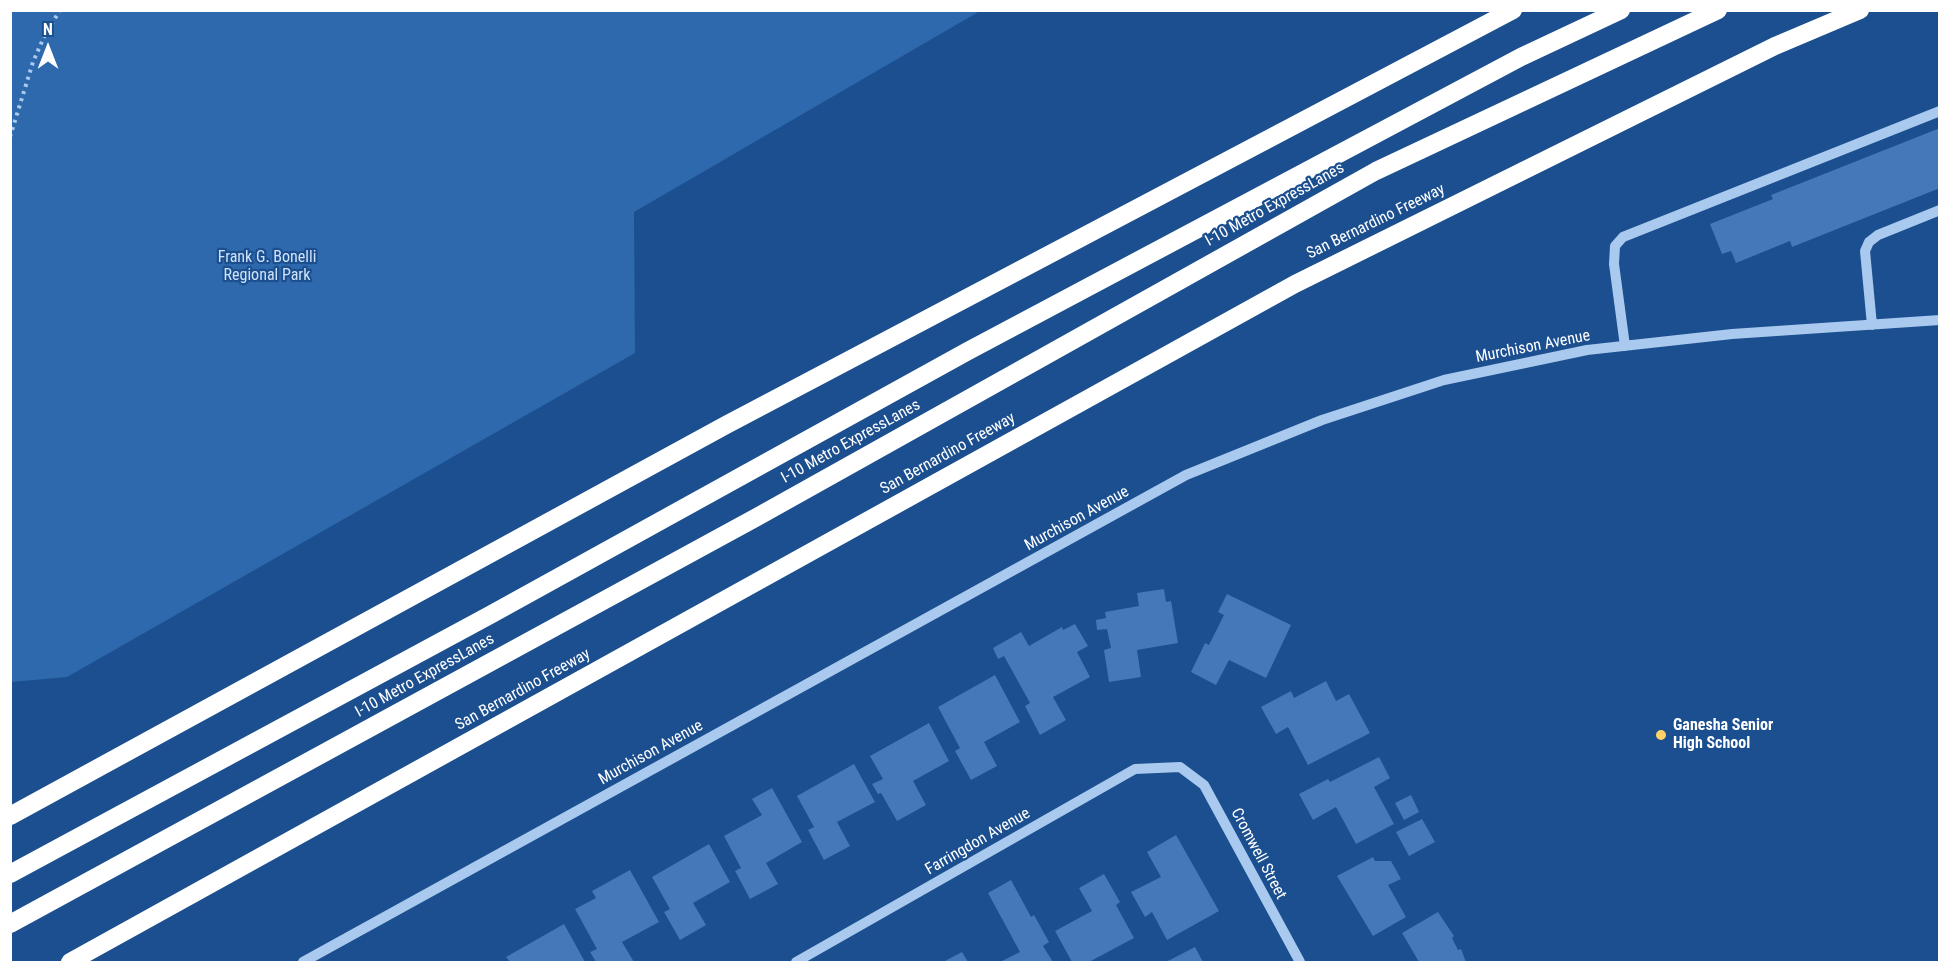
<!DOCTYPE html>
<style>
body{margin:0}
#map{position:relative;width:1950px;height:973px;overflow:hidden;background:#1b4f8f;font-family:"Roboto Condensed",sans-serif}
canvas{display:block}
.frame{position:absolute;inset:0;border:12px solid #fff;pointer-events:none}
.north{position:absolute;left:18px;top:18px;width:60px;height:60px;-webkit-text-stroke:4px #1b4f8f;paint-order:stroke;rotate:0deg;font-size:16px;font-weight:700;line-height:24px;text-align:center;color:#fff}
.north::after{content:'';display:block;margin:auto;width:21px;height:27px;background:#fff;clip-path:polygon(50% 0,100% 100%,50% 72%,0 100%)}
</style>
<div id="map">
<canvas width="1950" height="973"></canvas>
<div class="frame"></div>
<div class="north">N</div>
</div>
<script>
const ctx = document.querySelector('canvas').getContext('2d');
ctx.lineJoin = 'round';
function fillPath(path, color) {
  ctx.fillStyle = color;
  ctx.fill(path, 'evenodd');
}
function shape(rows) {
  const path = new Path2D();
  for (const r of rows) {
    path.moveTo(r[0], r[1]);
    for (let i = 2; i < r.length; i += 2) path.lineTo(r[i], r[i + 1]);
  }
  return path;
}
function stroke(path, color, width, dash) {
  ctx.strokeStyle = color;
  ctx.lineWidth = width;
  ctx.lineCap = dash ? 'butt' : 'round';
  ctx.setLineDash(dash || []);
  ctx.stroke(path);
}
function drawText(font, color, halo, rows, align = 'center') {
  ctx.font = font + ' "Roboto Condensed",sans-serif';
  ctx.lineWidth = 4.5;
  ctx.setLineDash([]);
  ctx.textBaseline = 'middle';
  ctx.strokeStyle = halo;
  ctx.fillStyle = color;
  for (const [text, x, y, turn = 0] of rows) {
    ctx.save();
    ctx.translate(x, y);
    ctx.rotate((+turn || 0) * Math.PI / 180);
    ctx.textAlign = isNaN(turn) ? turn : align;
    if (halo) ctx.strokeText(text, 0, 0);
    ctx.fillText(text, 0, 0);
    ctx.restore();
  }
}
fillPath(shape([
 [11,10,980,10,980,11,634,212,635,353,67,677,11,682]
]), '#2e69ad');
fillPath(shape([
 [1940,128,1940,188,1792,247,1790,241,1736,263,1731,251,1722,254,1710,224,1773,199,1771,195],
 [1164,589,1166,602,1171,601,1178,643,1137,650,1141,677,1109,682,1104,650,1111,648,1107,629,1097,630,1096,620,1106,618,1105,612,1139,606,1137,593],
 [1227,594,1291,625,1266,678,1229,660,1216,685,1191,672,1205,643,1209,645,1224,615,1218,612],
 [1075,624,1088,646,1077,652,1090,677,1053,697,1066,720,1040,735,1025,706,1030,703,1004,656,998,659,993,648,1021,632,1029,646,1062,627,1063,630],
 [995,675,1020,722,984,742,997,766,971,780,955,751,960,748,938,707],
 [1326,681,1336,701,1349,694,1370,733,1308,765,1288,727,1276,734,1261,707,1291,691,1294,698],
 [929,723,949,761,913,781,926,805,897,821,881,793,878,794,872,784,883,779,870,756],
 [1379,757,1390,778,1374,787,1394,824,1356,844,1336,807,1313,820,1299,794,1328,779,1330,782],
 [854,764,875,802,837,822,850,846,824,860,808,830,814,827,797,796],
 [772,788,802,842,766,863,778,884,750,899,735,871,741,868,724,836,762,815,752,799],
 [1411,795,1419,812,1404,820,1395,803],
 [1422,819,1435,842,1409,856,1396,832],
 [1176,835,1219,911,1167,940,1152,912,1145,917,1131,892,1161,877,1147,852],
 [709,844,730,882,693,903,706,925,680,940,664,912,670,909,652,877],
 [1373,857,1375,861,1391,861,1401,879,1388,885,1406,917,1373,936,1337,876],
 [630,870,659,922,622,942,634,962,596,962,590,952,597,949,575,909,596,898,592,891],
 [1104,874,1120,902,1116,905,1134,938,1089,962,1072,962,1055,931,1092,911,1079,888],
 [1011,880,1031,917,1034,915,1049,942,1043,946,1053,962,1000,962,1020,952,988,893],
 [1438,912,1454,936,1452,938,1458,950,1461,949,1466,962,1419,962,1402,933],
 [564,924,585,962,510,962,506,957],
 [1195,947,1203,962,1163,962,1170,960],
 [962,952,968,962,943,962]
]), '#4478b7');
stroke(shape([
 [10,137,33,62,44,37,60,10]
]), '#a9c9ee', 4, [3, 4.5]);
stroke(shape([
 [1872,325,1865,251,1869,242,1878,235,1940,210],
 [1625,346,1614,264,1615,246,1623,237,1940,111],
 [303,962,1186,475,1322,420,1444,380,1587,350,1732,334,1940,320],
 [796,962,1135,769,1180,767,1204,785,1300,962]
]), '#a9c9ee', 10);
stroke(shape([
 [10,816,726,425,1513,10],
 [10,874,490,615,968,351,1521,57,1621,10],
 [10,924,757,517,1376,171,1718,10],
 [70,962,1295,284,1775,46,1860,10]
]), '#fff', 18);
for (const [x, y, r, color] of [
 [1661,735,6,"#ffd166"]
]) {
  const dot = new Path2D();
  dot.arc(x, y, r, 0, 2 * Math.PI);
  ctx.fillStyle = color;
  ctx.fill(dot);
  stroke(dot, '#1b4f8f', 2);
}
drawText('16px', '#fff', '#1b4f8f', [
 ["I-10 Metro ExpressLanes",1275,205,-29],
 ["San Bernardino Freeway",1376,222,-26],
 ["Murchison Avenue",1533,347,-11],
 ["I-10 Metro ExpressLanes",851,442,-29],
 ["San Bernardino Freeway",948,454,-29],
 ["Murchison Avenue",1077,519,-29],
 ["I-10 Metro ExpressLanes",425,676,-29],
 ["San Bernardino Freeway",523,690,-29],
 ["Murchison Avenue",651,753,-29],
 ["Farringdon Avenue",978,842,-30],
 ["Cromwell Street",1258,854,62]
]);
drawText('16px', '#cfe3fa', '#1b4f8f', [
 ["Frank G. Bonelli",267,258],
 ["Regional Park",267,276]
]);
drawText('bold 16px', '#fff', '#1b4f8f', [
 ["Ganesha Senior",1673,726],
 ["High School",1673,744]
], 'left');
</script>
